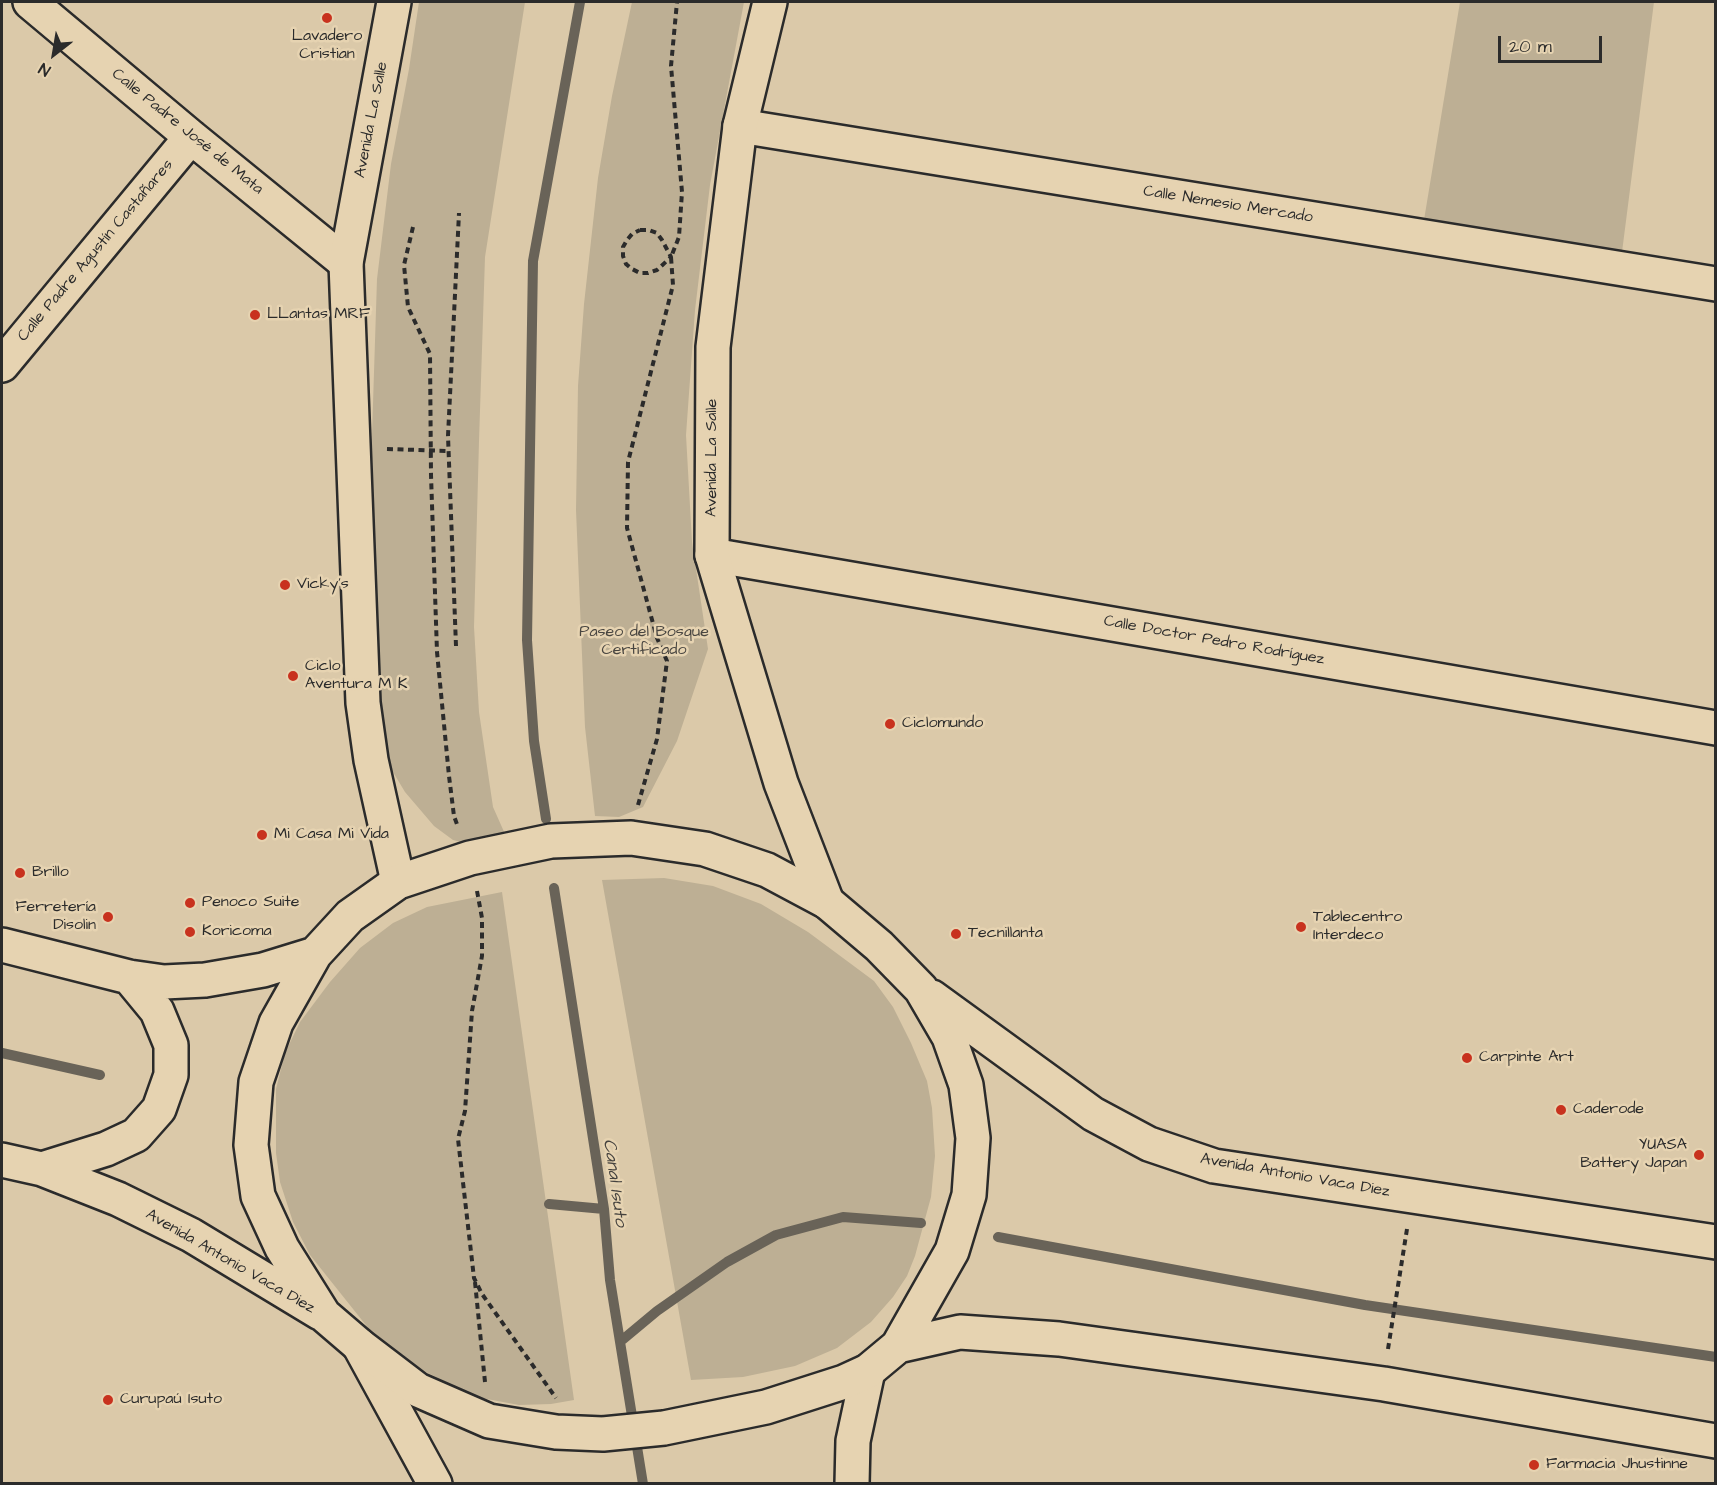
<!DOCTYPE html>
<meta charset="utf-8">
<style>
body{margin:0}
#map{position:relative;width:1717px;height:1485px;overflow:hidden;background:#dbc9a9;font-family:"Architects Daughter",sans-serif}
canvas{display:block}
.frame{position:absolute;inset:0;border:3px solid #2b2b2b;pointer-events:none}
.north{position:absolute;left:24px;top:24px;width:60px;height:60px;-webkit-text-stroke:4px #e6d3b1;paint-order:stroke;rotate:211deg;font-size:16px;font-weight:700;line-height:24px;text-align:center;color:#2b2b2b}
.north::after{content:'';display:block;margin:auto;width:21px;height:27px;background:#2b2b2b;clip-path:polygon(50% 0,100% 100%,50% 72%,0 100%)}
.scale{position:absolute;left:1498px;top:36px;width:104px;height:27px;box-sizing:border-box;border:3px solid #2b2b2b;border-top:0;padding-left:8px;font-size:18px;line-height:21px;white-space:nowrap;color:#2b2b2b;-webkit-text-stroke:4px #e6d3b1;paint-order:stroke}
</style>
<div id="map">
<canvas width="1717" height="1485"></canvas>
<div class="frame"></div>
<div class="north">N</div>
<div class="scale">20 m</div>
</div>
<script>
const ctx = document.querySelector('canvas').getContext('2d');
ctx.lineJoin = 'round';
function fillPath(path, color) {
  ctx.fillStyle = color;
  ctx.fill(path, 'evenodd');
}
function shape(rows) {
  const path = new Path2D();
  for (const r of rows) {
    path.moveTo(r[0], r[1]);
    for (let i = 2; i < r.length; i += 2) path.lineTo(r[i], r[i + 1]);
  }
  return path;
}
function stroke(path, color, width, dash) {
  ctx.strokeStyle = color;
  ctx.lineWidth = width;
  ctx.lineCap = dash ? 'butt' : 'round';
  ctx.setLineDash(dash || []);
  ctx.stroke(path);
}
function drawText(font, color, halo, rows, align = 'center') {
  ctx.font = font + ' "Architects Daughter",sans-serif';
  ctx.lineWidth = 5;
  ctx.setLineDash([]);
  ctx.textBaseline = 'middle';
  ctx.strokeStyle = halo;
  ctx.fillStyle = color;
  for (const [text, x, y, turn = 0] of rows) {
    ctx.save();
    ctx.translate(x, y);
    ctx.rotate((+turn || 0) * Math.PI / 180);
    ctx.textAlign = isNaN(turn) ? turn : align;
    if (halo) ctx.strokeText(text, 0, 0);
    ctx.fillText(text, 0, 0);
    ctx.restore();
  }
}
fillPath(shape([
 [419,2,525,2,485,257,479,441,474,627,479,712,493,807,505,834,465,843,453,840,434,826,405,792,390,767,381,744,369,528,377,279,391,164,409,69],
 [632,2,744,2,710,185,695,310,686,435,692,542,708,649,677,741,643,807,619,817,595,816,585,727,576,510,578,386,584,304,598,178,612,96],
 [1460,2,1654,2,1622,252,1424,220],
 [664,878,713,886,761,904,808,932,874,981,893,1007,911,1043,927,1081,932,1108,935,1156,931,1197,915,1256,907,1276,893,1297,871,1322,837,1348,795,1366,743,1377,691,1380,602,880],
 [502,892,574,1400,551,1404,519,1405,476,1397,418,1368,369,1329,310,1255,293,1222,280,1182,276,1153,276,1089,285,1053,300,1022,330,982,360,948,393,923,427,907]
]), '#bdaf94');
stroke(shape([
 [546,819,534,741,527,640,533,261,580,2],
 [554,888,604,1209,610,1280,643,1484],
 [2,1053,100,1075],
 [549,1204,604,1209],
 [998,1237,1365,1305,1716,1357],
 [621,1341,657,1311,727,1262,776,1235,843,1217,921,1223]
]), '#696358', 10);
const minor = shape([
 [30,2,191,137,346,263],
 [740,126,1716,284],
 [2,365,191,137],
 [712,555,1716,728]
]);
const tertiary = shape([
 [359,1345,435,1484],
 [852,1484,853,1441,868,1371]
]);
const secondary = shape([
 [394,2,346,263,363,703,371,760,398,882],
 [770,2,740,126,713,347,712,555,781,783,827,902]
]);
const trunk = shape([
 [631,838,705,849,767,870,827,902,879,946,921,989,949,1037,966,1085,973,1138,969,1195,952,1251,898,1346,868,1371,844,1382,766,1407,664,1428,603,1434,556,1432,489,1421,418,1390,359,1345,324,1315,282,1248,258,1196,251,1145,256,1082,276,1023,315,954,350,916,398,882,470,858,551,841,631,838],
 [2,945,129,977,164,982,205,980,263,970,315,954],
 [932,997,1093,1114,1149,1144,1214,1166,1716,1242],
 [2,1160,42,1169,118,1199,191,1235,320,1313],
 [42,1169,106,1149,136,1135,159,1109,171,1075,171,1045,157,1011,129,977],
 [898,1346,960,1332,1059,1339,1384,1384,1716,1441]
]);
stroke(minor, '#2b2b2b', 38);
stroke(tertiary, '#2b2b2b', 38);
stroke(secondary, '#2b2b2b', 38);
stroke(trunk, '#2b2b2b', 38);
stroke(shape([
 [413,227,404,265,408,307,430,354,431,475,437,652,449,776,454,816,458,827],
 [640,230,649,230,657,233,662,240,671,257,657,270,648,273,640,273,632,269,626,264,623,256,623,247,627,240,632,234,640,230],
 [387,449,449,451],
 [456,646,448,436,459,213],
 [638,805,657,739,667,661,657,638,627,528,628,462,673,285,671,257,679,237,682,192,671,66,677,2],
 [477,891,482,918,482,956,472,1011,465,1111,458,1139,474,1278,482,1294,556,1398],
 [475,1282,485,1382],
 [1388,1349,1407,1229]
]), '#2b2b2b', 4, [6, 4.5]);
stroke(minor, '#e6d3b1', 33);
stroke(tertiary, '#e6d3b1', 33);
stroke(secondary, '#e6d3b1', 33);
stroke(trunk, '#e6d3b1', 33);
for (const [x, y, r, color] of [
 [327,18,6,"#c8321e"],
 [255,315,6,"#c8321e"],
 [285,585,6,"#c8321e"],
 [293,676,6,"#c8321e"],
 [890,724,6,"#c8321e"],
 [262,835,6,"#c8321e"],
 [20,873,6,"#c8321e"],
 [190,903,6,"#c8321e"],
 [108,917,6,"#c8321e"],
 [1301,927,6,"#c8321e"],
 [190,932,6,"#c8321e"],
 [956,934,6,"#c8321e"],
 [1467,1058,6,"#c8321e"],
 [1561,1110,6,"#c8321e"],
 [1699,1155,6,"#c8321e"],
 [108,1400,6,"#c8321e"],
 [1534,1465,6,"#c8321e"]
]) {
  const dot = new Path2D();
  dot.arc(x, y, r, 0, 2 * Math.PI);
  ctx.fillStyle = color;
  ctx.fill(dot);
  stroke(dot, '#e6d3b1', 2);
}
drawText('16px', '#2b2b2b', '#e6d3b1', [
 ["Lavadero",327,37,"center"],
 ["Cristian",327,55,"center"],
 ["LLantas MRF",267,315],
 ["Vicky's",297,585],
 ["Ciclo",305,667],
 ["Aventura M K",305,685],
 ["Ciclomundo",902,724],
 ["Mi Casa Mi Vida",274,835],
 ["Brillo",32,873],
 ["Penoco Suite",202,903],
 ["Ferretería",96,908,"right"],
 ["Disolin",96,926,"right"],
 ["Tablecentro",1313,918],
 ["Interdeco",1313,936],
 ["Koricoma",202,932],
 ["Tecnillanta",968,934],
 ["Carpinte Art",1479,1058],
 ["Caderode",1573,1110],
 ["YUASA",1687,1146,"right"],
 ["Battery Japan",1687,1164,"right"],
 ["Curupaú Isuto",120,1400],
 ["Farmacia Jhustinne",1546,1465]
], 'left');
drawText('16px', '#2b2b2b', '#e6d3b1', [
 ["Avenida La Salle",372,120,-79],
 ["Calle Padre José de Mata",187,132,39],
 ["Calle Nemesio Mercado",1228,205,9],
 ["Calle Padre Agustín Castañares",96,251,-50],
 ["Avenida La Salle",713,458,-90],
 ["Calle Doctor Pedro Rodríguez",1214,641,10],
 ["Avenida Antonio Vaca Diez",1295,1176,10],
 ["Avenida Antonio Vaca Diez",230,1262,30]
]);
drawText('16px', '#484540', '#e6d3b1', [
 ["Paseo del Bosque",644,633],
 ["Certificado",644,651]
]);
drawText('italic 18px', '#45423e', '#e6d3b1', [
 ["Canal Isuto",614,1183,82]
]);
</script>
